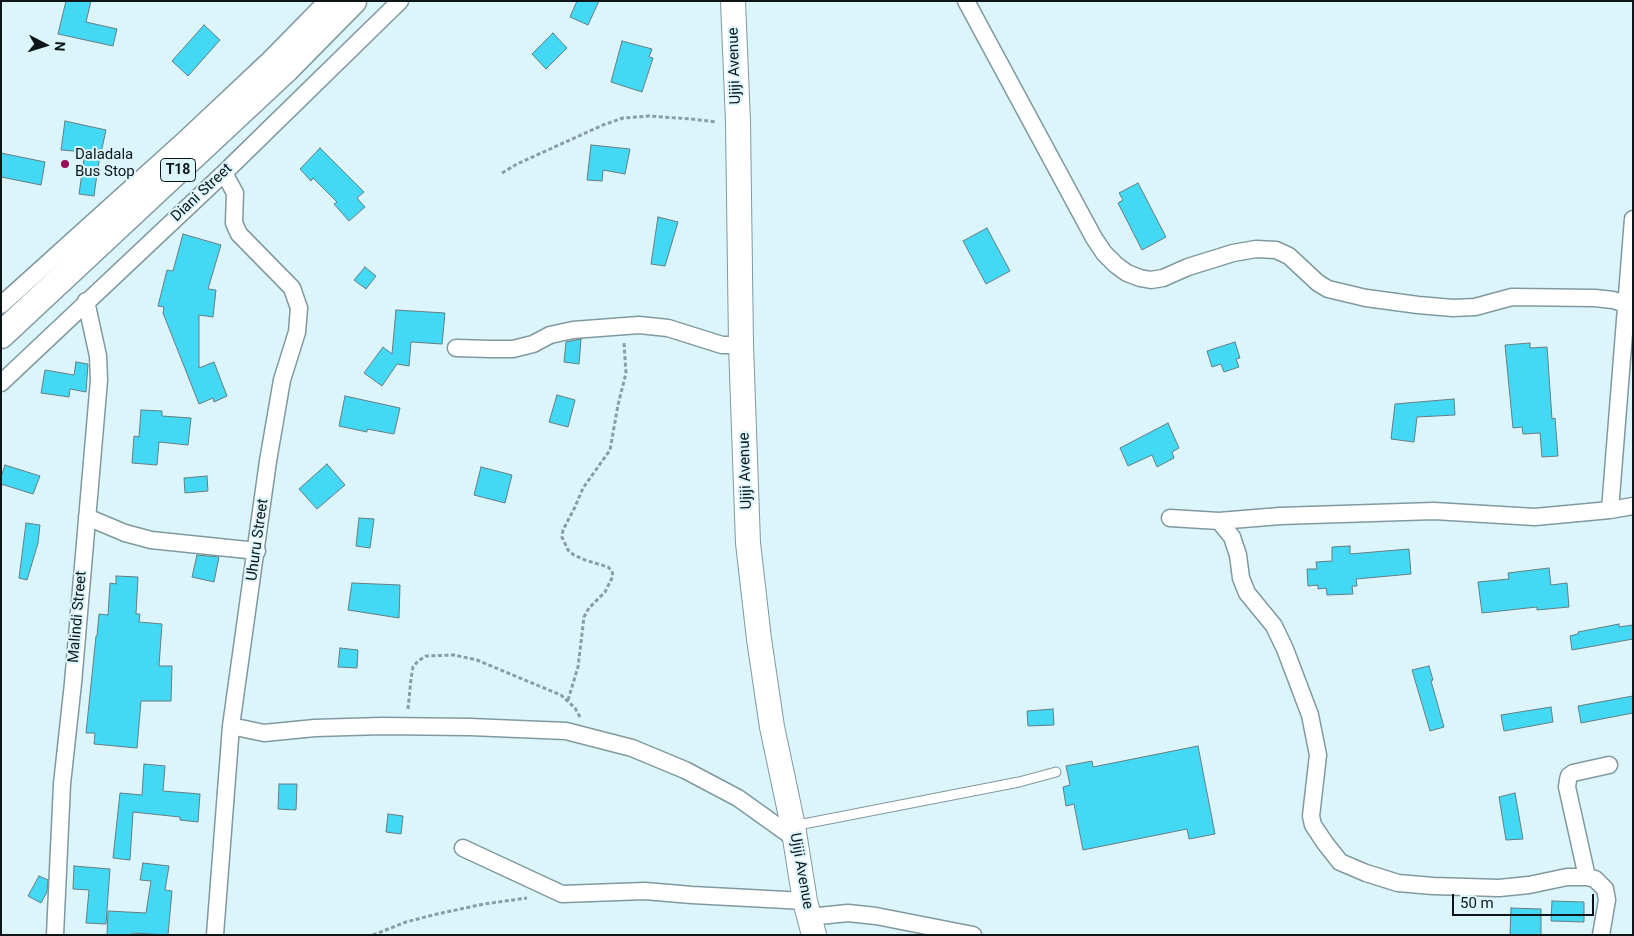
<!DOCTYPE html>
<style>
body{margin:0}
#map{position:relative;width:1634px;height:936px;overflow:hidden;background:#dbf5fb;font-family:Roboto,sans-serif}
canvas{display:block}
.frame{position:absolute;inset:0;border:2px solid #0c1618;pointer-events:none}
.north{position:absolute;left:20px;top:20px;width:50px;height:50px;-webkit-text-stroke:4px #dbf5fb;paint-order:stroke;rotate:95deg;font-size:14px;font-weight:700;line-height:20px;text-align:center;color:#0c1618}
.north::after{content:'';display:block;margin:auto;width:18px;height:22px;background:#0c1618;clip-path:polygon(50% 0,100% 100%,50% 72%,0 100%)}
.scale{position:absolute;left:1452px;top:894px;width:142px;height:22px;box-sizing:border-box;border:2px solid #0c1618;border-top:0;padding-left:6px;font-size:15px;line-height:18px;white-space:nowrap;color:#0c1618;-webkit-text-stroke:4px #dbf5fb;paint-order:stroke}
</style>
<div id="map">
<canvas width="1634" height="936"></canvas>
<div class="frame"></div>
<div class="north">N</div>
<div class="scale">50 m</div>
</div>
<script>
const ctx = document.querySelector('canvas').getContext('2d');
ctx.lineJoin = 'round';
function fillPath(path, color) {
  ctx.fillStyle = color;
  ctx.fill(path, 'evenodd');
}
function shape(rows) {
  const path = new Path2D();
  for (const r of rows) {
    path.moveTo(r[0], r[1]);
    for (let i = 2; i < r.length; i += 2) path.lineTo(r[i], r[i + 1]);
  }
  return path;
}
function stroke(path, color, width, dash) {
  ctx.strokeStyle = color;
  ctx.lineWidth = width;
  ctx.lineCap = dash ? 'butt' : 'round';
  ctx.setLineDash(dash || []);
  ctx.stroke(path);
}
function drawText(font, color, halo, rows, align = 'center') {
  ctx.font = font + ' Roboto,sans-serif';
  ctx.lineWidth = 4;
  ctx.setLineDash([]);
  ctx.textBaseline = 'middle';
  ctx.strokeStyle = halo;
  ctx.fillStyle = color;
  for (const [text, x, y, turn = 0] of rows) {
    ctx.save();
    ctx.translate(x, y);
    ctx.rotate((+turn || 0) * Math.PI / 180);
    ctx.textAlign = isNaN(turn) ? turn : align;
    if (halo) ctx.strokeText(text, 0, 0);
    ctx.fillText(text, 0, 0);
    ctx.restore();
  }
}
const building = shape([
 [66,1,91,1,86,22,117,29,113,46,58,34,66,1],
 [577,1,599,1,588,25,570,17,577,1],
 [204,25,220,40,188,76,172,61,204,25],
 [553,33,567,48,546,69,532,54,553,33],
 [622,41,652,49,649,57,653,58,642,92,611,82,622,41],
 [65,121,106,130,98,167,94,196,79,194,85,152,61,150,65,121],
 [591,145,630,149,625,174,603,170,602,181,587,180,591,145],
 [320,148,364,192,357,198,365,207,349,221,334,204,337,202,313,178,311,181,300,169,320,148],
 [1,153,45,162,41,185,1,177,1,153],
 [1138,183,1166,237,1142,250,1118,203,1123,200,1119,193,1138,183],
 [658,217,678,222,665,266,651,264,658,217],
 [987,228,1010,271,986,284,963,241,987,228],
 [183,234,221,245,208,289,216,290,213,317,199,315,199,368,214,362,227,396,214,402,213,398,199,404,163,313,164,307,158,306,167,270,173,271,183,234],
 [365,267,376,276,366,289,354,280,365,267],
 [396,310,445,313,442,344,411,342,409,366,397,364,382,386,364,373,383,347,392,354,396,310],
 [581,339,579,364,564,362,566,342,581,339],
 [1235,342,1240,358,1236,359,1239,367,1224,372,1221,364,1212,367,1207,351,1235,342],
 [1530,343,1530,348,1547,347,1552,419,1555,418,1558,456,1542,457,1540,433,1523,434,1522,427,1513,428,1505,345,1530,343],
 [76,362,88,364,86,392,70,389,69,397,41,393,45,370,74,375,76,362],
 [557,395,575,400,568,427,549,422,557,395],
 [345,396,400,408,394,434,367,429,367,432,339,426,345,396],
 [1454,399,1455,415,1417,417,1414,442,1391,439,1395,404,1454,399],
 [141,410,162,411,162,416,191,418,188,445,159,442,157,465,132,463,134,436,139,437,141,410],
 [1168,423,1179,448,1172,452,1174,458,1157,467,1152,455,1128,466,1120,448,1168,423],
 [327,464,345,485,317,509,299,489,327,464],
 [5,465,40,476,33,494,1,484,1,477,5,465],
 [481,467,512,475,505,503,474,495,481,467],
 [207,476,208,491,185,493,184,478,207,476],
 [359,518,374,519,370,548,356,546,359,518],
 [26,523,40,525,38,543,27,580,19,578,26,523],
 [1350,546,1350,554,1409,549,1411,574,1356,579,1357,586,1352,586,1353,594,1327,595,1326,588,1318,589,1318,585,1308,586,1307,569,1317,569,1316,562,1332,561,1332,547,1350,546],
 [197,555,219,557,214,582,192,577,197,555],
 [1549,568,1551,585,1567,583,1569,607,1537,610,1537,607,1482,613,1478,582,1509,579,1508,573,1549,568],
 [116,576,138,577,136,614,140,614,139,622,162,624,159,666,172,666,171,701,141,701,137,748,94,744,95,733,86,733,96,636,97,636,99,614,108,615,110,583,116,584,116,576],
 [352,583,400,585,399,618,348,610,352,583],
 [1619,624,1619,627,1633,625,1633,639,1572,650,1570,636,1578,634,1578,632,1619,624],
 [340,648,358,650,357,668,338,667,340,648],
 [1429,666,1433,680,1431,681,1444,727,1430,731,1412,670,1429,666],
 [1633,696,1633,713,1581,723,1578,706,1633,696],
 [1551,707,1553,722,1504,731,1501,715,1551,707],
 [1053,709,1054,725,1028,726,1027,711,1053,709],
 [1198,746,1215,834,1189,839,1187,829,1083,850,1074,804,1066,806,1063,787,1070,785,1066,766,1092,761,1093,767,1198,746],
 [144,764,165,766,163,791,200,794,198,822,180,820,180,817,133,812,130,860,113,858,120,793,142,795,144,764],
 [279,784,297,784,296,810,278,809,279,784],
 [1515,793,1523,839,1506,840,1499,797,1515,793],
 [388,814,403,816,401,834,386,832,388,814],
 [143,863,169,866,165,890,172,891,168,935,132,933,132,935,107,935,108,911,146,913,151,881,140,880,143,863],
 [74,866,110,869,106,924,86,923,89,890,73,889,74,866],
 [39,876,48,880,47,892,41,903,28,896,39,876],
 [1552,901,1584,902,1584,922,1551,921,1552,901],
 [1511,908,1541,909,1541,935,1510,935,1511,908]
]);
fillPath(building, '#43d8f4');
stroke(building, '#657e83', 1);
const service = shape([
 [793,826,1019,782,1056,772]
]);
const minor = shape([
 [966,1,1094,238,1104,253,1116,265,1127,273,1140,278,1151,280,1163,278,1188,267,1233,253,1256,249,1276,250,1289,256,1318,283,1328,289,1366,298,1418,305,1453,308,1475,307,1512,297,1595,298,1613,300,1625,304,1633,311],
 [1,305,185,139,269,60,327,1],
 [456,348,490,349,513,349,533,344,550,335,573,330,639,325,668,328,722,345,741,345],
 [1,383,224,173,400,1],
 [1610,510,1633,219],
 [87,517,125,533,151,540,257,551],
 [1170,518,1219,521,1280,516,1434,511,1535,517,1610,510,1633,506],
 [1219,521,1232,537,1238,555,1241,578,1247,593,1274,626,1285,649,1310,715,1318,755,1311,816,1313,825,1325,843,1340,862,1366,873,1398,883,1433,886,1499,888,1529,885,1567,877,1587,877,1595,879,1605,889,1607,900,1601,935],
 [231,726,264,733,315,728,382,726,470,727,566,731,632,748,685,770,738,798,794,838],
 [463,848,562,894,645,891,692,895,805,901],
 [1587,877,1567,787,1568,780,1569,776,1573,773,1609,765],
 [809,917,848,913,876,916,973,935],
 [55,935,62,784,73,683,99,380,98,356,86,301],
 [215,935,231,726,268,461,282,380,297,332,299,308,292,288,239,234,234,223,235,193,224,173]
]);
const secondary = shape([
 [733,1,738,122,741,345,748,543,759,639,772,727,793,826,805,901,814,935]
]);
const primary = shape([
 [1,335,286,69,353,1]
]);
stroke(service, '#80999f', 11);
stroke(minor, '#80999f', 19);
stroke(secondary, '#80999f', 26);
stroke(primary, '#80999f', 29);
stroke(shape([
 [502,173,517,164,603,125,623,118,649,116,691,119,717,122],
 [568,700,578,667,584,617,589,608,605,592,613,576,612,571,608,567,585,560,574,555,568,550,562,537,563,530,575,507,583,488,610,450,618,405,626,373,624,343],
 [408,709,411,679,413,667,418,661,426,656,454,655,477,660,561,695,575,708,580,717],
 [373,935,406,922,437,914,484,904,527,898]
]), '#8a9da2', 3, [4, 2.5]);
stroke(service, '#fff', 9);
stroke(minor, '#fff', 16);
stroke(secondary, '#fff', 24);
stroke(primary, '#fff', 26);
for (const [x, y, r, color] of [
 [65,164,5,"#9b0a59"]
]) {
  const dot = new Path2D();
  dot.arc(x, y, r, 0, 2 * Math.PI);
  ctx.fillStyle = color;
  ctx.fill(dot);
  stroke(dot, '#dbf5fb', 2);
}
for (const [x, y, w] of [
 [178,170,35]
]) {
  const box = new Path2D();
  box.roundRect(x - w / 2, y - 11.5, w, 23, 4);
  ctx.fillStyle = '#dbf5fb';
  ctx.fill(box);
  stroke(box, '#0c1618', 1);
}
drawText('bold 14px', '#0c1618', null, [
 ["T18",178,170]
]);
drawText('15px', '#0c1618', '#dbf5fb', [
 ["Ujiji Avenue",735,66,-92],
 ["Diani Street",202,193,-43],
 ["Ujiji Avenue",746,471,-92],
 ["Uhuru Street",258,540,-82],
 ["Malindi Street",78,617,-85],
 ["Ujiji Avenue",801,871,80]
]);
drawText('15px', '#0c1618', '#dbf5fb', [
 ["Daladala",75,155],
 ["Bus Stop",75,172]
], 'left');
</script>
